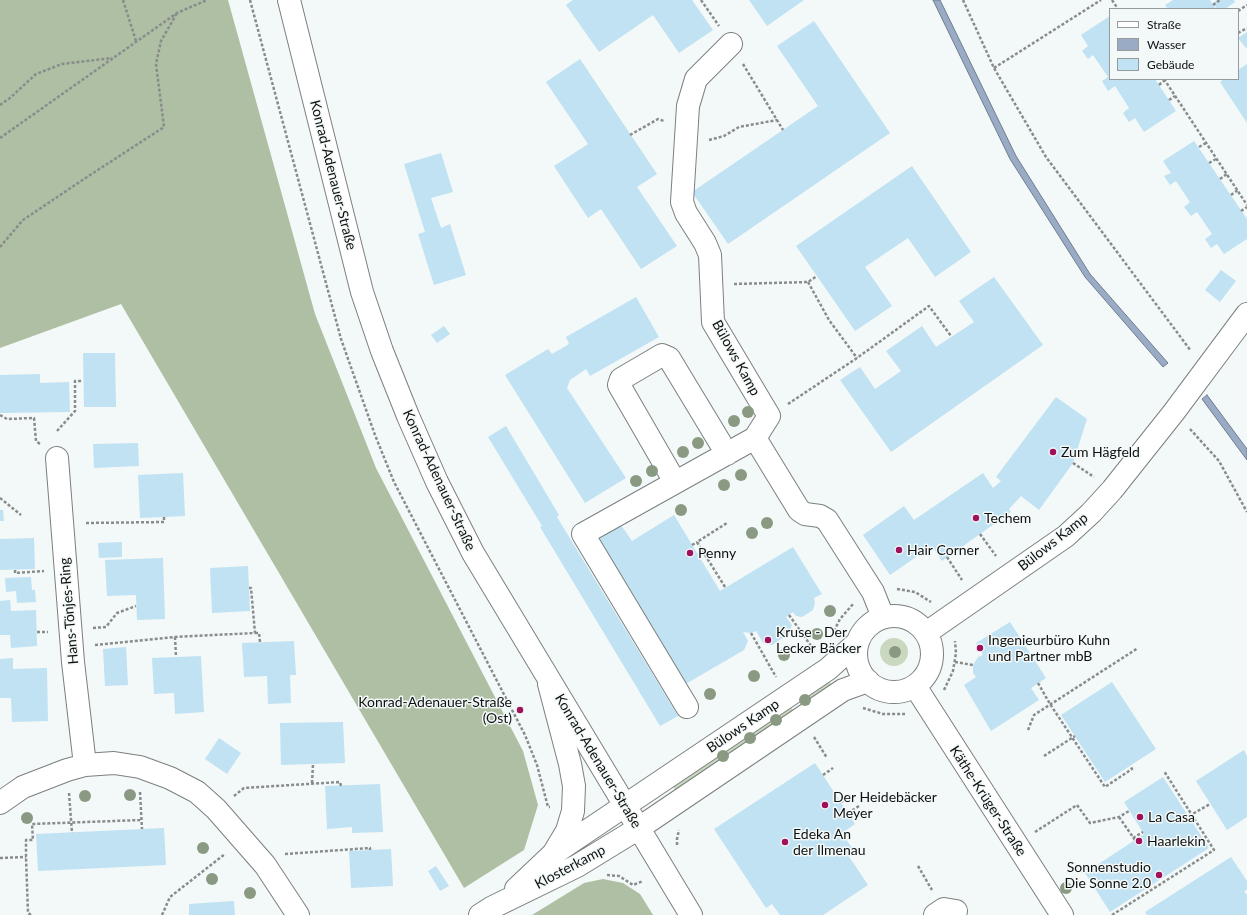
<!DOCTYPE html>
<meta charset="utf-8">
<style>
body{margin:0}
#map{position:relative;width:1247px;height:915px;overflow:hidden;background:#f3f8f8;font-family:Lato,sans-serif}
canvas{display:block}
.legend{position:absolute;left:1109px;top:8px;width:130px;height:72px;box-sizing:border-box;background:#f3f8f8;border:1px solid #989b9b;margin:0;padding:5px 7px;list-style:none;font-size:12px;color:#0f1010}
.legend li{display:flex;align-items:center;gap:8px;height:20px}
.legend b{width:20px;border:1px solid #989b9b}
</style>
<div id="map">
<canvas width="1247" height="915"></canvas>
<ul class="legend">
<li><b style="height:5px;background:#fff"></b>Straße</li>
<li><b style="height:11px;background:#9aabc5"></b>Wasser</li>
<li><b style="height:11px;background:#c0e2f3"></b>Gebäude</li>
</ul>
</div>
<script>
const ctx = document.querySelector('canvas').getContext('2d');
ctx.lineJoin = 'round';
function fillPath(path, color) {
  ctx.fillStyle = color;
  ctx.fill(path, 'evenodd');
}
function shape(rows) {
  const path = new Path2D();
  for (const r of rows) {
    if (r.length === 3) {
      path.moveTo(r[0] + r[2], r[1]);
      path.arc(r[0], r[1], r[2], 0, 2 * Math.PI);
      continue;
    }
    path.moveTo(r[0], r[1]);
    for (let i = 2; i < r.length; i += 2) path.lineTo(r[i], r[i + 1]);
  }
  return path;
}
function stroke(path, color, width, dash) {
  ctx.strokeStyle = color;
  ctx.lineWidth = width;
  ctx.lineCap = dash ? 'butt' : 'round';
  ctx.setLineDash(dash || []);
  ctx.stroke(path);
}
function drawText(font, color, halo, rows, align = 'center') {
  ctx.font = font + ' Lato,sans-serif';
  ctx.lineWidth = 3;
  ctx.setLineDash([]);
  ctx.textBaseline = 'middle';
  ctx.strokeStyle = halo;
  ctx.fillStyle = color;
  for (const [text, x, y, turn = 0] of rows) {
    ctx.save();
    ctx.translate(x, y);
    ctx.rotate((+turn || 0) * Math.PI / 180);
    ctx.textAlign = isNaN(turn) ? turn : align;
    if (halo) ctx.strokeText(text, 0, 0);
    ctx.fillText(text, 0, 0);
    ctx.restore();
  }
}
fillPath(shape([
 [894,652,14],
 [828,680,833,687,803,707,799,700],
 [790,706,795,713,677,793,672,785]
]), '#c9d8be');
fillPath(shape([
 [0,0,228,0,315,314,376,468,523,751,538,805,524,850,464,888,121,304,0,348],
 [603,879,623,883,640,894,653,915,532,915,584,883]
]), '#afbfa3');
const water = shape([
 [933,0,940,0,1016,156,1090,274,1168,363,1163,367,1085,277,1010,159,933,0],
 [1207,395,1247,449,1247,460,1202,399,1207,395]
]);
fillPath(water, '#9aabc5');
stroke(water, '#707c8f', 1);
fillPath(shape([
 [573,0,692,0,713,30,679,53,653,15,599,52,566,5],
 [749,0,804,0,767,26],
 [1173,0,1210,0,1216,9,1168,9,1165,5],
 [1217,0,1234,0,1235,2,1225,9,1217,9,1213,3],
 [1110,16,1110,79,1155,79,1176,111,1144,132,1135,118,1129,122,1123,113,1129,108,1115,86,1108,91,1102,81,1108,77,1093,55,1088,59,1082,51,1088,46,1081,35],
 [814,21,890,133,728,244,692,192,818,106,777,46],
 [1247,32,1247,48,1246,48,1238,38],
 [580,59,657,174,637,187,677,246,641,269,601,209,588,218,554,166,588,144,546,82],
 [1247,64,1247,123,1220,82,1224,79,1238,79,1238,70],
 [1194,141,1247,219,1247,239,1224,254,1217,244,1211,248,1205,239,1212,234,1197,212,1191,216,1184,207,1190,202,1176,181,1170,185,1164,176,1171,173,1163,161],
 [441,153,453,192,431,198,441,228,450,224,466,275,434,285,418,234,425,232,404,164],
 [912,166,971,252,935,277,908,238,865,267,892,306,855,331,796,246],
 [1221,270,1236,281,1220,302,1205,290],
 [994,277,1043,345,891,452,840,380,860,367,875,389,901,371,886,351,922,326,936,347,974,322,959,301],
 [636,297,659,337,590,376,586,369,570,380,567,388,626,478,585,503,505,375,548,349,552,354,569,344,566,337],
 [444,326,450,334,437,343,431,335],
 [83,353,115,353,116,407,84,407],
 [40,374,40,383,69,382,70,412,0,413,0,375],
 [1056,397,1087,419,1073,463,1039,510,1021,496,1009,509,1011,512,942,561,932,546,890,575,863,535,904,506,914,520,983,473,993,488,1001,481,996,477],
 [506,426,559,515,557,517,678,716,660,726,540,527,542,526,488,437],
 [138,443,139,466,94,468,93,444],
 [183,473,185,516,140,518,138,475],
 [0,510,3,510,4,521,0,521],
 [674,515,720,591,793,547,822,594,814,598,815,603,813,610,802,617,796,616,793,612,786,617,792,625,789,634,772,645,763,643,756,631,751,633,743,632,748,641,744,650,684,685,599,539,621,525,632,541],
 [34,538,35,569,0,570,0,539],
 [122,542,122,557,99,558,98,543],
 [163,558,165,619,137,620,136,595,107,596,105,560],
 [248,566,250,611,212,613,210,568],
 [31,577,32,590,35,590,36,602,17,603,16,591,6,592,5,578],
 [10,600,11,611,36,610,37,646,11,648,10,635,0,635,0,601],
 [1010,622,1046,678,1031,688,1039,700,991,731,964,685,976,677,973,673,973,665,978,657,983,655,976,643],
 [294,641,296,675,290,675,291,703,268,704,267,676,244,677,242,643],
 [126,647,128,685,105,686,103,649],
 [201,656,204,712,175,714,174,693,154,694,152,658],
 [13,658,13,669,47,668,48,721,12,722,11,698,0,698,0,659],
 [1112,682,1156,749,1105,782,1061,715],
 [343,722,345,763,281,765,280,723],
 [219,738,241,753,227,774,205,759],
 [1244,750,1247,756,1247,817,1227,830,1196,781],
 [815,763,855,824,842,833,854,851,848,855,868,885,823,915,780,915,772,904,766,908,714,829],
 [1163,777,1209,848,1110,912,1085,873,1144,834,1124,802],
 [380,784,383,832,352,833,352,827,327,829,325,786],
 [164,828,166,865,38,871,36,834],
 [391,849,393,886,351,888,349,851],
 [1231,857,1247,881,1247,890,1244,891,1247,895,1247,915,1147,915,1145,912],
 [436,866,449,886,440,891,428,871],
 [234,901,235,915,189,915,189,904]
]), '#c0e2f3');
const minor = shape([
 [731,44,696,79,688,106,682,202,686,213,705,243,710,255,713,322,769,416,755,438,799,510,805,514,820,516,827,520,873,592,883,617],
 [57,458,73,662,85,765],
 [675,482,619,385,621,379,662,355,669,358,727,454],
 [894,654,38],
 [926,633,1066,536,1091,513,1112,490,1174,412,1247,314],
 [549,684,570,764,574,786,573,811,567,831,555,851],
 [915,686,1062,915],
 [687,707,583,534,755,438],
 [0,803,23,787,67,770,85,765,114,763,140,767,170,778,197,792,216,809,265,865,298,915],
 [516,889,553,854,828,669,858,642],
 [480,915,491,908,577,866,639,828,843,690,868,681],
 [935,915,944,909,956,911]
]);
const major = shape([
 [289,0,362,292,382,351,408,416,437,482,473,553,691,915]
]);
stroke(minor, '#7b807f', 24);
stroke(major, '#7b807f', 24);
stroke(shape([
 [123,0,136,41],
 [250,0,341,339,375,435,394,482,525,735,537,765,548,807,550,807],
 [701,0,719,26],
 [963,0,994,68,1046,157,1191,351],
 [1112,0,1118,9],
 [1213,5,1220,0],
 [1238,11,1247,5],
 [1238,33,1247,28],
 [743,64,783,130],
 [994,68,1101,0],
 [1164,79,1247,205],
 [1159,85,1165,80],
 [1169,100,1175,96],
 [0,105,10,98,36,74,62,64,112,58],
 [630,135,658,119,664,121],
 [0,138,177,13,207,0],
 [709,140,724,136,739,127,777,120],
 [1199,147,1206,143],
 [1209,163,1216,159],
 [1220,179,1227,174],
 [1231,195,1238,190],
 [1241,211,1247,207],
 [0,247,23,220,84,179,164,127,156,64,161,41,177,13],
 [808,282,829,320,857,358],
 [734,284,808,282,817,276],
 [788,404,857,358,929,306,951,336],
 [0,415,7,419,34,418,36,441,40,444],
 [1190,429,1219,461,1247,512],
 [57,431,75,411,75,381,83,381],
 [1073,463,1094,477],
 [0,498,21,515],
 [86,523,164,522,164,517],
 [980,534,996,556],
 [692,545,697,542],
 [947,557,962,580],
 [15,570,15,573,44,571],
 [725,587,697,542,727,523],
 [897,589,915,592,931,602],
 [789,615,814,650],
 [93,628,106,627,117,613,136,606],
 [834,631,840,619,854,603],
 [37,632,48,632],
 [255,633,259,633,260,642],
 [751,633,776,677],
 [175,637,176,657],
 [95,645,175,637,255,633,251,588,249,588],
 [955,662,973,665],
 [1038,683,1050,704,1105,787,1132,769,1130,766],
 [944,690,953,671,956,653,955,641],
 [863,708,883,714,905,714],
 [1028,730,1034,715,1138,648],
 [814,737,827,758],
 [1044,756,1075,736],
 [823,775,833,768],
 [312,783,313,764],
 [140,792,142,829],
 [69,793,72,833],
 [234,796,244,788,340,782,341,786],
 [841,802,852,795],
 [848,813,859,806],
 [1189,816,1210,804],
 [1119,817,1135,840],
 [1035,832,1077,805,1090,823,1119,817,1129,811],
 [1133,838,1143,832],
 [677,845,677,839,679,830],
 [285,854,370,848,370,850],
 [0,858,26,857],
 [918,866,932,890],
 [607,875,619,876,633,885,643,881],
 [31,915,28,913,26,857,26,840,33,840,32,824,141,820],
 [162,915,170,897,225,854],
 [1112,915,1214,850,1164,771]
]), '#898c8c', 2.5, [3, 2]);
stroke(minor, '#fff', 22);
stroke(major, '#fff', 22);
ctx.fillStyle = '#8a9a82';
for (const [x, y] of [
 [748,412],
 [734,421],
 [698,443],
 [683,452],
 [652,471],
 [741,475],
 [636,481],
 [724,485],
 [681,510],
 [767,523],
 [752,533],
 [830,611],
 [817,634],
 [895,652],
 [784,655],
 [754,676],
 [710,694],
 [805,700],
 [776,720],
 [750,738],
 [723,756],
 [130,795],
 [85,796],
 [27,818],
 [203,848],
 [212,879],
 [1066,888],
 [250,893]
]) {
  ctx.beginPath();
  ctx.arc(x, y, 6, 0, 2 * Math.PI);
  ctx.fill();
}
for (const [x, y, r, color] of [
 [1053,452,4,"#a0115b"],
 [976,518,4,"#a0115b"],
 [899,550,4,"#a0115b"],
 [690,553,4,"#a0115b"],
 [768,640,4,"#a0115b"],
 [980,648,4,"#a0115b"],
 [520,710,4,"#a0115b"],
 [825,805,4,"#a0115b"],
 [1140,817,4,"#a0115b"],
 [1139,841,4,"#a0115b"],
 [785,842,4,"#a0115b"],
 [1159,875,4,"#a0115b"]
]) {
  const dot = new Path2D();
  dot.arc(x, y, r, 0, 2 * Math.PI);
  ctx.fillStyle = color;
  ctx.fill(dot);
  stroke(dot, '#f3f8f8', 1.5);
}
drawText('14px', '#0f1010', '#f3f8f8', [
 ["Konrad-Adenauer-Straße",333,175,76],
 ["Bülows Kamp",736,358,61],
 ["Konrad-Adenauer-Straße",439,480,65],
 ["Bülows Kamp",1053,542,-38],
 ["Hans-Tönjes-Ring",69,611,-95],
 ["Bülows Kamp",743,726,-34],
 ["Konrad-Adenauer-Straße",598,761,59],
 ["Käthe-Krüger-Straße",988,801,57],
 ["Klosterkamp",570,867,-28]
]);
drawText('14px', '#0f1010', '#f3f8f8', [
 ["Zum Hägfeld",1061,452],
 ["Techem",984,518],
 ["Hair Corner",907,550],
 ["Penny",698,553],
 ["Kruse - Der",776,632],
 ["Lecker Bäcker",776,648],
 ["Ingenieurbüro Kuhn",988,640],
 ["und Partner mbB",988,656],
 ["Konrad-Adenauer-Straße",512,702,"right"],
 ["(Ost)",512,718,"right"],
 ["Der Heidebäcker",833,797],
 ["Meyer",833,813],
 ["La Casa",1148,817],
 ["Edeka An",793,834],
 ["der Ilmenau",793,850],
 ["Haarlekin",1147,841],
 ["Sonnenstudio",1151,867,"right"],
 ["Die Sonne 2.0",1151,883,"right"]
], 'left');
</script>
